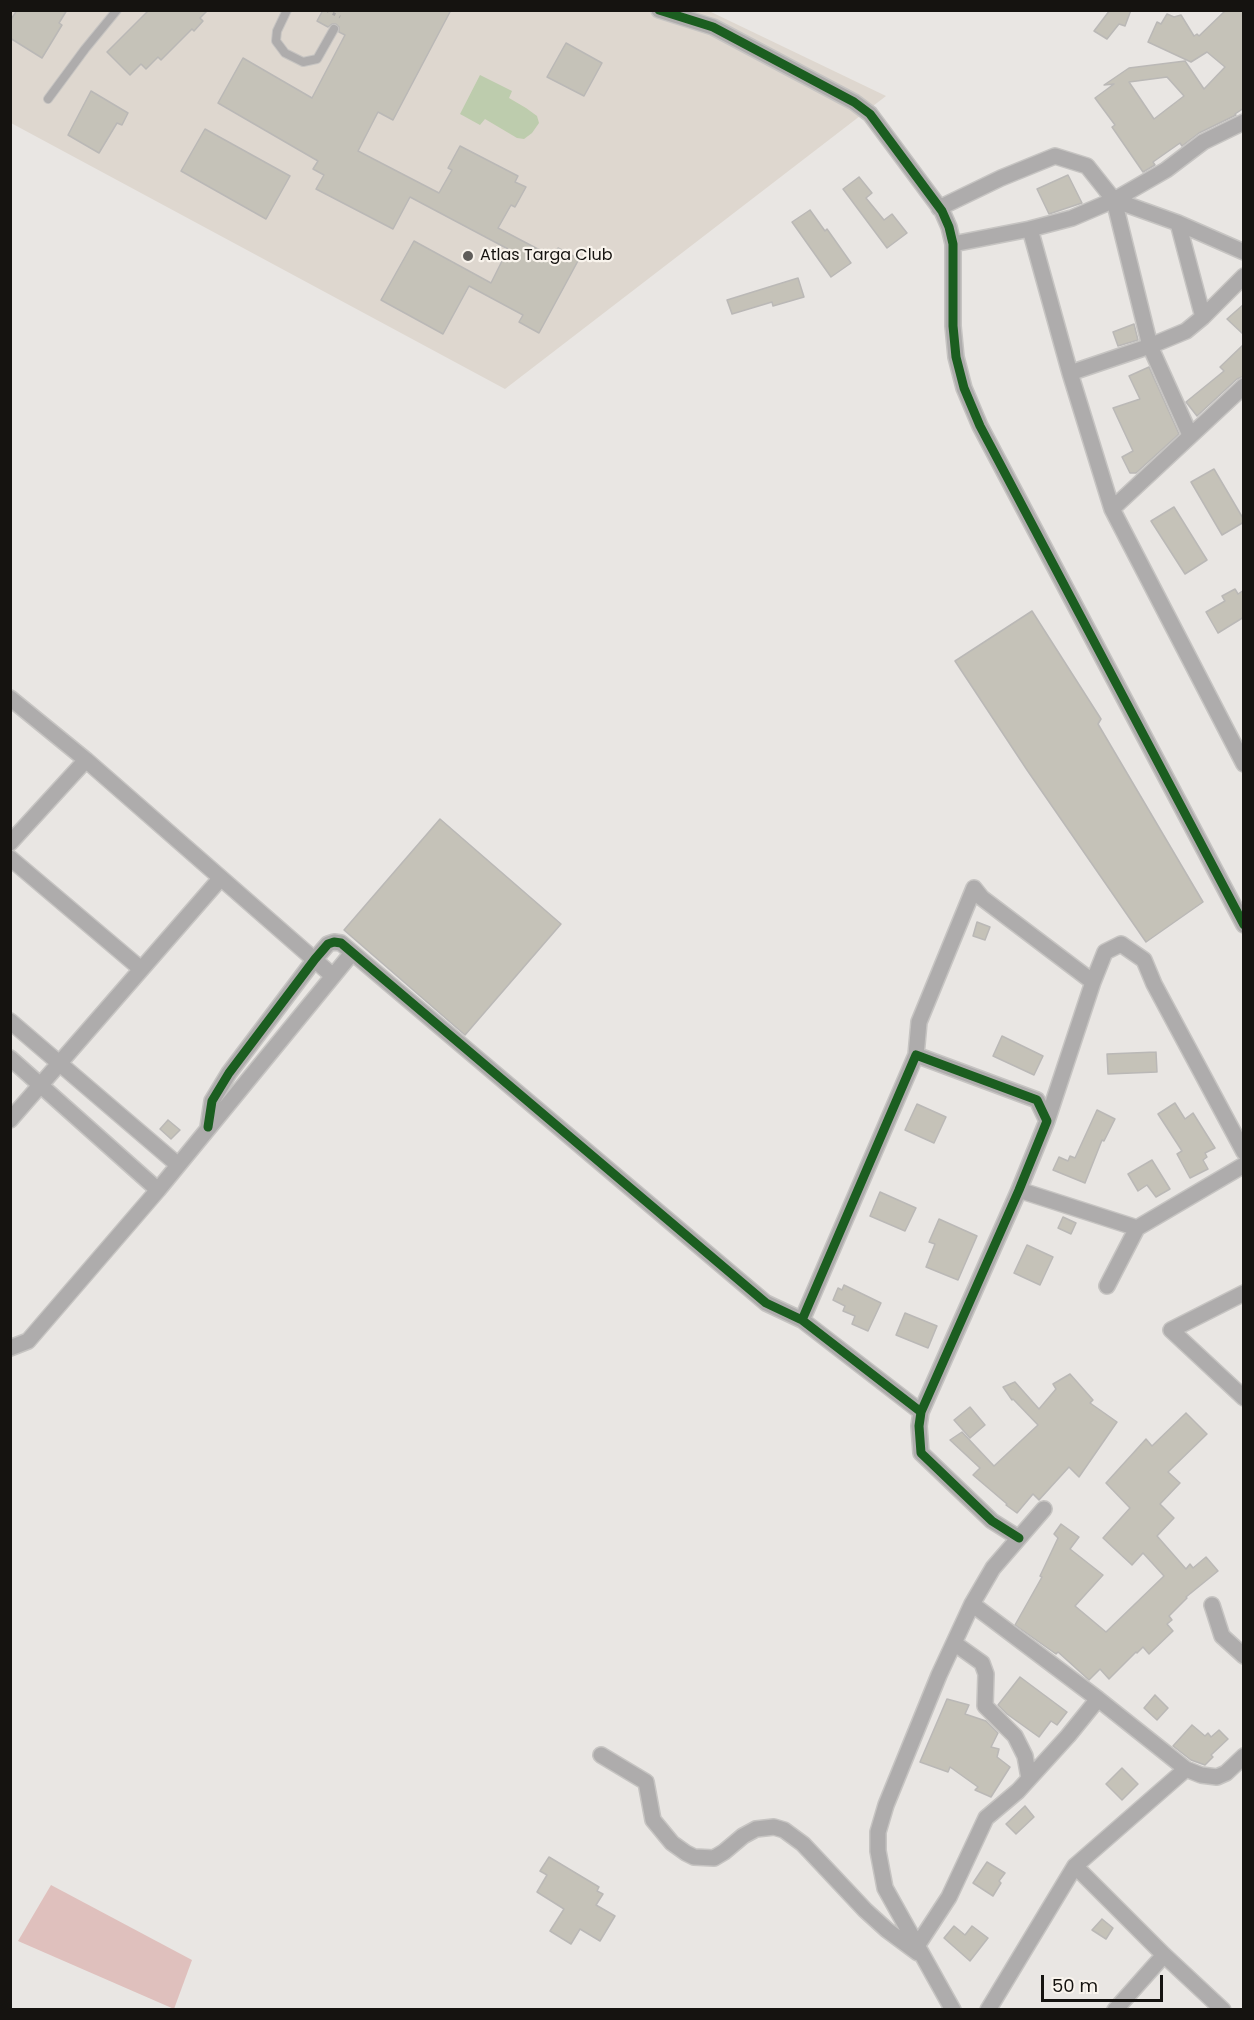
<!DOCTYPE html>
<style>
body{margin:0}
#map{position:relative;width:1254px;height:2020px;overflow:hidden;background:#e9e6e3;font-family:Poppins,sans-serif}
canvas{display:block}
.frame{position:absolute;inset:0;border:12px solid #151310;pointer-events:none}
.scale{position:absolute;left:1041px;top:1975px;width:122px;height:27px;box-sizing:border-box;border:3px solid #151310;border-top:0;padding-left:8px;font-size:18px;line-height:21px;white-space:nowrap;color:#151310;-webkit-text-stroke:4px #f9f4ed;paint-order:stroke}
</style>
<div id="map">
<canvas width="1254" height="2020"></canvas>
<div class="frame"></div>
<div class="scale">50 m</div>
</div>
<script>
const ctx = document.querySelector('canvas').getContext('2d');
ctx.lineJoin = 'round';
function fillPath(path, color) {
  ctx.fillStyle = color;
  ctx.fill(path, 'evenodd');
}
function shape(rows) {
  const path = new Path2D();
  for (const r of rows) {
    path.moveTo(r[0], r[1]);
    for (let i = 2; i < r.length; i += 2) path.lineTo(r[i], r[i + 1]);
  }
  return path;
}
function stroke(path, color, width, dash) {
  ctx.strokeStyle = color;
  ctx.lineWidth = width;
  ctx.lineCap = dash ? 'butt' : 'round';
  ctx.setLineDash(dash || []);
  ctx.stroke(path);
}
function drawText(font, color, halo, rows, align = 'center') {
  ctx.font = font + ' Poppins,sans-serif';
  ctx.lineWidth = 4.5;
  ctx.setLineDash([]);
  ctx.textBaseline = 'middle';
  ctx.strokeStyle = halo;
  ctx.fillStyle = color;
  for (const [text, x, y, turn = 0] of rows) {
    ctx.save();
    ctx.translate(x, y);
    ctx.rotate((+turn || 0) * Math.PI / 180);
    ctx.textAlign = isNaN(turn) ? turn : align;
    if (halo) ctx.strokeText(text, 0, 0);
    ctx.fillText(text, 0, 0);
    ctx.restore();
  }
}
fillPath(shape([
 [10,11,709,11,886,96,505,389,11,123]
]), '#ded7cf');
fillPath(shape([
 [51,1885,192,1960,174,2009,18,1941]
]), '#dfc0bd');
fillPath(shape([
 [480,75,512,91,509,98,526,108,537,116,539,123,532,133,524,139,517,138,485,119,480,125,460,114]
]), '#bdccad');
const building = shape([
 [17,10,67,10,59,23,62,25,42,58,10,38,10,21,17,10],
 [149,10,208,10,200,18,203,21,194,31,192,29,161,60,158,57,146,69,141,64,130,75,107,52,149,10],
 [323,10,451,10,393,120,378,112,358,151,439,193,452,170,448,168,460,146,518,176,515,182,526,187,515,207,511,205,498,228,553,257,558,248,579,259,539,333,519,322,523,315,469,286,443,334,381,300,414,241,491,283,508,249,410,197,393,229,316,189,324,175,313,169,318,161,218,103,243,58,312,98,345,35,339,32,339,27,336,24,332,24,328,27,317,21,323,10],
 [1110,10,1131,10,1125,26,1119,24,1107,39,1094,31,1110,10],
 [1226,10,1244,10,1244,108,1235,114,1236,115,1199,133,1182,146,1180,143,1153,162,1155,165,1143,172,1112,127,1115,125,1095,98,1114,84,1104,85,1129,68,1185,61,1204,89,1225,67,1207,52,1191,62,1148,42,1157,22,1161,24,1167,14,1174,17,1181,15,1194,36,1197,34,1199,36,1226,10],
 [1167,77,1184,96,1154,119,1129,82,1167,77],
 [566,43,602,63,584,96,547,77,566,43],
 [91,91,128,113,122,125,117,123,99,153,68,135,91,91],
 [205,129,290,176,266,219,181,171,205,129],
 [1068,175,1082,203,1049,214,1037,189,1068,175],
 [859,177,872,193,866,198,884,220,892,214,907,233,887,248,843,189,859,177],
 [810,210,825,231,827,229,851,263,831,277,792,222,810,210],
 [798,278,804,297,773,306,772,302,732,314,727,300,798,278],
 [1244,304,1244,335,1227,319,1244,304],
 [1134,324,1138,340,1118,346,1113,332,1134,324],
 [1244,344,1244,376,1237,379,1197,416,1186,402,1224,371,1220,367,1244,344],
 [1149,367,1179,434,1136,473,1130,473,1122,457,1133,451,1113,408,1140,399,1129,376,1149,367],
 [1214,469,1244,520,1244,522,1222,535,1191,482,1214,469],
 [1174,507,1207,560,1185,574,1151,521,1174,507],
 [1235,589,1238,594,1244,590,1244,617,1218,633,1206,612,1225,601,1222,596,1235,589],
 [1032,611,1101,719,1098,724,1203,902,1146,942,1027,770,955,661,1032,611],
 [440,819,561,924,465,1035,344,930,440,819],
 [977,922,990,927,985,940,973,936,977,922],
 [1002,1036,1043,1056,1034,1075,993,1056,1002,1036],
 [1156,1052,1157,1072,1108,1074,1107,1054,1156,1052],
 [1175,1103,1185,1119,1193,1113,1215,1148,1205,1153,1207,1157,1203,1160,1208,1169,1190,1178,1177,1154,1182,1151,1158,1114,1175,1103],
 [917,1104,946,1117,934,1143,905,1130,917,1104],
 [1097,1110,1115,1119,1104,1141,1102,1140,1085,1183,1053,1170,1059,1157,1068,1161,1070,1156,1075,1158,1097,1110],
 [168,1120,180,1130,171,1139,160,1129,168,1120],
 [1152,1160,1170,1189,1156,1197,1147,1185,1138,1191,1128,1174,1152,1160],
 [880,1192,916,1208,905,1231,870,1216,880,1192],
 [1063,1217,1076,1223,1071,1234,1058,1228,1063,1217],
 [939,1219,977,1236,958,1280,926,1267,935,1244,929,1242,939,1219],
 [1027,1245,1053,1257,1040,1285,1014,1273,1027,1245],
 [844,1285,881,1303,868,1331,852,1324,855,1316,843,1311,845,1306,833,1300,838,1288,842,1290,844,1285],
 [905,1313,937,1326,928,1348,896,1335,905,1313],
 [1070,1374,1093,1400,1090,1403,1117,1422,1079,1477,1069,1467,1039,1500,1033,1494,1017,1513,1006,1505,1007,1504,973,1475,980,1468,950,1440,962,1432,994,1466,1038,1425,1013,1399,1012,1400,1003,1387,1015,1382,1039,1409,1056,1389,1053,1384,1070,1374],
 [970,1407,985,1425,970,1438,954,1420,970,1407],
 [1186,1413,1207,1434,1168,1472,1180,1483,1160,1504,1174,1518,1157,1536,1186,1569,1190,1564,1193,1568,1206,1557,1218,1571,1186,1597,1187,1598,1169,1616,1172,1620,1167,1624,1173,1631,1149,1654,1143,1647,1137,1653,1136,1652,1109,1679,1100,1669,1089,1680,1058,1652,1056,1654,1015,1625,1042,1577,1040,1576,1058,1538,1054,1534,1061,1524,1079,1537,1070,1549,1103,1575,1075,1606,1106,1632,1164,1576,1143,1553,1132,1565,1103,1538,1130,1508,1106,1483,1146,1439,1152,1446,1186,1413],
 [1020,1677,1067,1712,1057,1725,1051,1721,1039,1737,1007,1714,998,1705,1020,1677],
 [1155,1695,1168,1708,1157,1720,1144,1708,1155,1695],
 [947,1699,969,1705,965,1714,986,1721,998,1733,991,1747,999,1749,997,1757,1010,1767,991,1797,975,1790,978,1787,950,1767,948,1772,920,1762,947,1699],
 [1192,1725,1205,1736,1208,1733,1211,1737,1219,1730,1228,1739,1211,1755,1213,1757,1205,1765,1191,1760,1173,1746,1192,1725],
 [1122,1768,1138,1784,1122,1800,1106,1784,1122,1768],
 [1025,1806,1034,1817,1016,1834,1006,1824,1025,1806],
 [549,1857,599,1887,597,1891,603,1894,596,1905,615,1916,600,1941,580,1929,571,1944,550,1931,564,1909,537,1892,547,1875,540,1871,549,1857],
 [987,1862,1005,1873,999,1881,1001,1883,993,1896,973,1883,987,1862],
 [1102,1919,1113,1928,1106,1939,1092,1930,1102,1919],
 [954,1926,965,1935,972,1926,988,1938,970,1961,944,1938,954,1926]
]);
fillPath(building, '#c5c2b8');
stroke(building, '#bab8b6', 1.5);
const lane = shape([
 [287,10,277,31,276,41,285,53,303,62,317,59,334,29],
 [48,99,85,49,117,10]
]);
const street = shape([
 [659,10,713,27,854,102,870,114,942,211,949,227,953,244,953,326,956,357,964,388,980,426,1244,925],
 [1114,200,1178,223,1244,252],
 [939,208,1001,178,1055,156,1087,166,1114,200,1150,346,1190,435],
 [1178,223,1203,317],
 [1030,229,1070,373,1112,509,1244,764],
 [953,244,1030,229,1072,218,1114,200,1166,170,1203,142,1244,122],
 [1070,373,1150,346,1186,331,1203,317,1244,276],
 [1112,509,1244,386],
 [10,698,86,760,333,976],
 [10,843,86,760],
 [10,858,141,969],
 [10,1021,177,1164],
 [916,1055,919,1022,974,888,982,898,1093,982,1105,952,1121,944,1144,960,1154,984,1244,1152],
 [10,1058,158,1190],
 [10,1120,220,879],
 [1047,1121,1093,982],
 [208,1127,212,1101,229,1073,315,959,328,944,334,942,341,943,766,1303,802,1320],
 [1019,1190,1137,1228],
 [1107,1286,1137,1228,1244,1165],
 [1244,1293,1171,1330,1244,1398],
 [10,1348,28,1341,158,1190,352,953],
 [921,1412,802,1320,916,1055,1037,1100,1047,1121,1019,1190,921,1412,919,1426,921,1453,992,1521,1019,1538],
 [972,1604,1098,1699,1186,1769,1201,1775,1217,1777,1226,1773,1244,1756],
 [1212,1605,1222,1636,1244,1656],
 [954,1643,982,1663,986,1674,985,1706,1015,1736,1025,1756,1029,1778],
 [601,1755,646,1782,653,1820,672,1843,686,1853,694,1857,714,1858,724,1852,743,1836,756,1829,774,1827,784,1830,803,1844,865,1910,887,1930,918,1953],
 [1075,1866,1164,1955,1223,2010],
 [917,1946,949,1897,986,1818,1018,1791,1068,1736,1098,1699],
 [953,2010,885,1888,878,1851,878,1832,886,1805,939,1675,972,1604,993,1568,1044,1509],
 [988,2010,1075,1866,1186,1769],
 [1115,2010,1164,1955]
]);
stroke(lane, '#c6c4c2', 10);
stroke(street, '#c6c4c2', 18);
stroke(shape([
 [326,10,340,17]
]), '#a7a5a4', 3, [3, 4.5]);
stroke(lane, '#aeacac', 8);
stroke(street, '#aeacac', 15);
stroke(shape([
 [659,10,713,27,854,102,870,114,942,211,949,227,953,244,953,326,956,357,964,388,980,426,1244,925],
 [208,1127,212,1101,229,1073,315,959,328,944,334,942,341,943,766,1303,802,1320],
 [921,1412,802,1320,916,1055,1037,1100,1047,1121,1019,1190,921,1412,919,1426,921,1453,992,1521,1019,1538]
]), '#1b5e20', 9);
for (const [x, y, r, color] of [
 [468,256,6,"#5f5d5a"]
]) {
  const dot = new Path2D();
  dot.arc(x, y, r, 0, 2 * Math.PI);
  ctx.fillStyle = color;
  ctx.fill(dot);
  stroke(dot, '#f9f4ed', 2);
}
drawText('16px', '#151310', '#f9f4ed', [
 ["Atlas Targa Club",480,256]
], 'left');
</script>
